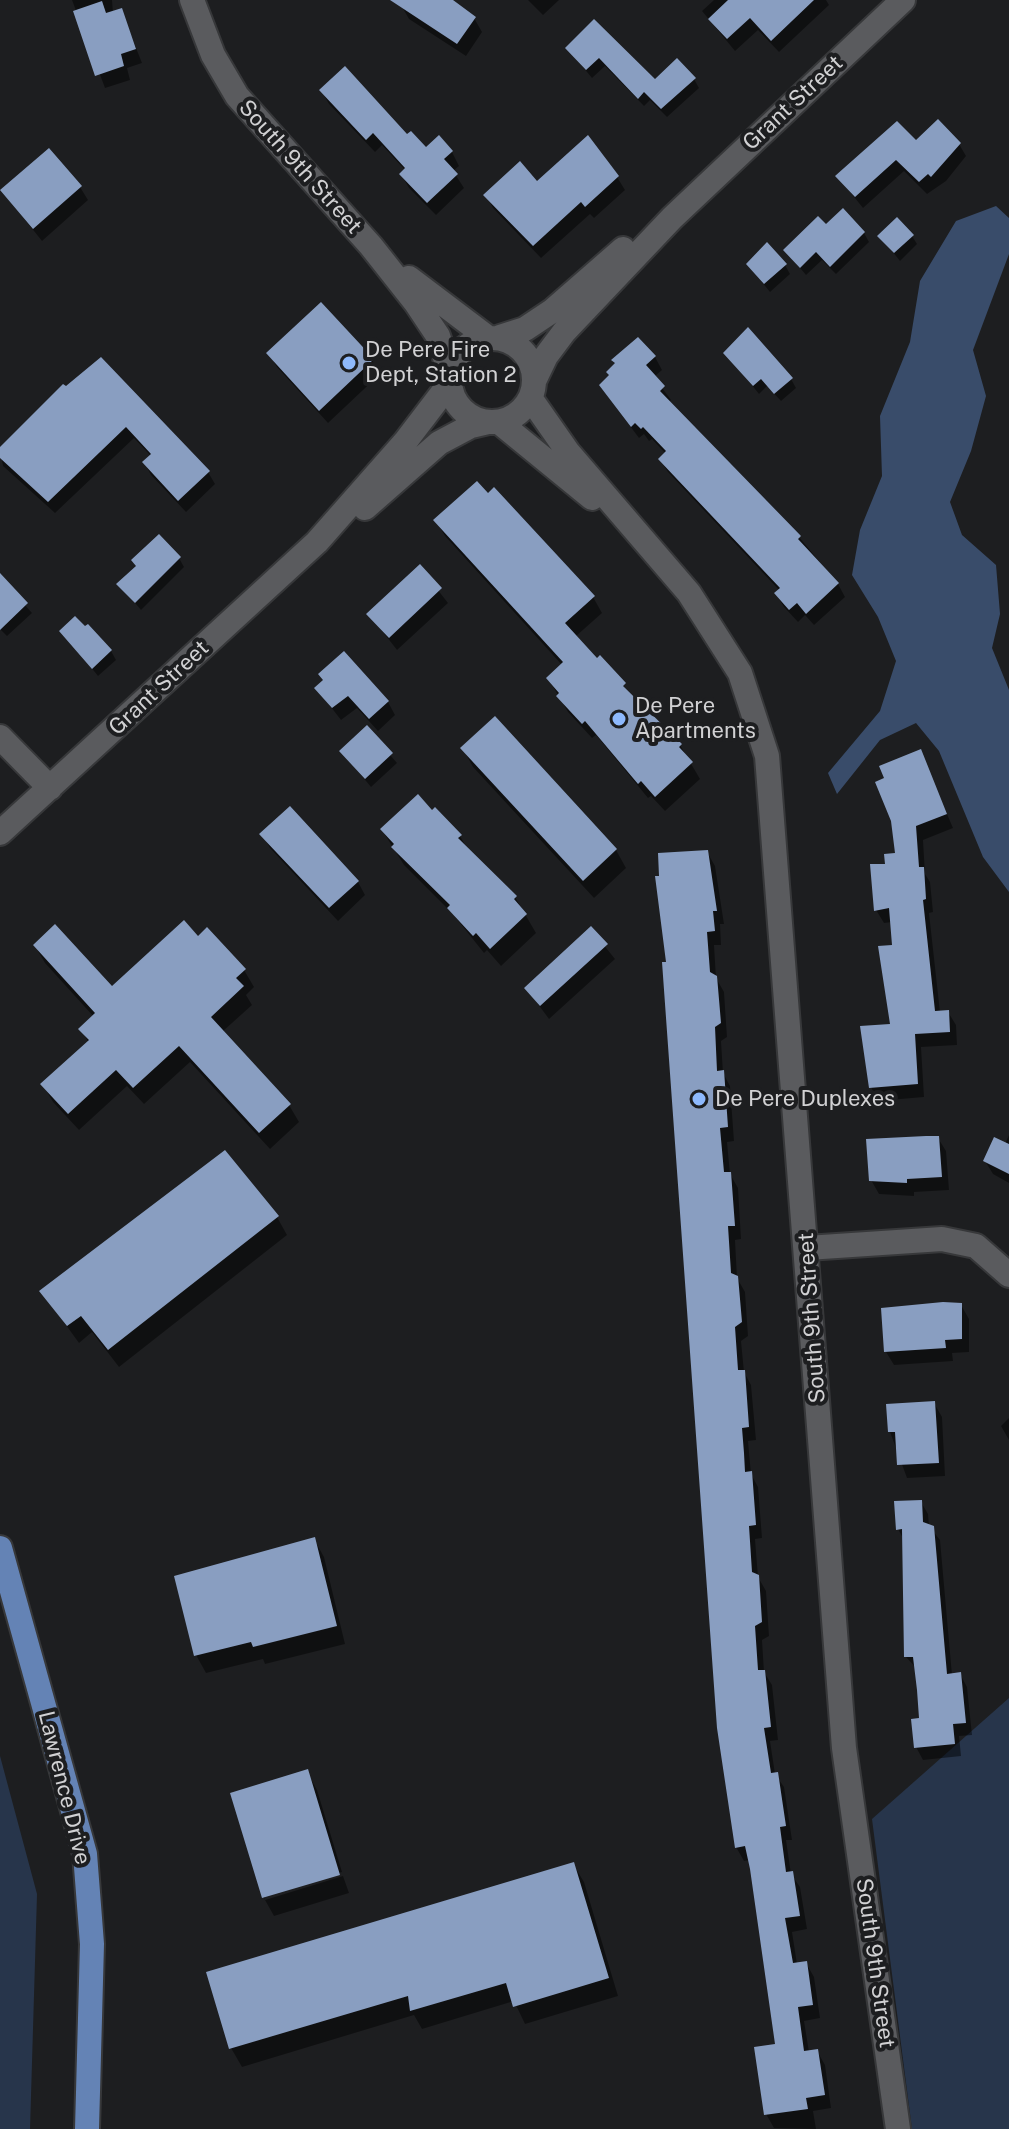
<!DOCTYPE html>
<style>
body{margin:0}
canvas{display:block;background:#1d1e20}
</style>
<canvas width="1009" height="2129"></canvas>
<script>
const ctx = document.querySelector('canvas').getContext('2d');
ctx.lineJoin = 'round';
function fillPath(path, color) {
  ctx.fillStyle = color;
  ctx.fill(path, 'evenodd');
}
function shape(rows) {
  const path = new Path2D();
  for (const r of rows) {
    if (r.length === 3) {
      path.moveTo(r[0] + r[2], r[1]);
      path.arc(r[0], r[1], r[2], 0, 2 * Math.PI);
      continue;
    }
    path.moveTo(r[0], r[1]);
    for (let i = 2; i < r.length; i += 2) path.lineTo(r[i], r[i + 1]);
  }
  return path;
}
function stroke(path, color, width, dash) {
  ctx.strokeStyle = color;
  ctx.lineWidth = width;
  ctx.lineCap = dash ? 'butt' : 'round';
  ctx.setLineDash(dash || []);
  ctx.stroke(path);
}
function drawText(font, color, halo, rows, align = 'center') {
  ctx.font = font + ' "Public Sans",sans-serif';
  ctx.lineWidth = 8;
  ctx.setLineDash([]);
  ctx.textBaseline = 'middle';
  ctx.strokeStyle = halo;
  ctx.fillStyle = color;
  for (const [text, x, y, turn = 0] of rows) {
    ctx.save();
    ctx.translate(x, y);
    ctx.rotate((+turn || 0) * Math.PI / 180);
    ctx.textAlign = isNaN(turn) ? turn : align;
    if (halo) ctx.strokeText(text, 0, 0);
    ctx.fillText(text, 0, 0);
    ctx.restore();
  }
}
fillPath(shape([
 [1009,1698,1009,2129,912,2129,872,1819],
 [0,1756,37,1894,30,2129,0,2129]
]), '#27354b');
fillPath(shape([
 [996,206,1009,218,1009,254,973,350,986,396,971,451,950,502,962,535,996,565,1000,614,992,648,1009,690,1009,892,983,857,939,751,916,723,880,740,837,794,828,773,880,711,896,661,878,617,852,575,860,530,882,476,880,416,910,342,920,281,956,221]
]), '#394c6a');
fillPath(shape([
 [72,0,112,0,113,13,121,10,142,63,127,68,130,80,105,88],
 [404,0,449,0,474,18,482,32,466,56,409,19,401,5],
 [528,0,559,0,543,15],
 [714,0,826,0,829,5,779,52,758,30,735,51,702,11],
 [594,22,655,81,694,79,699,88,667,117,650,100,644,106,605,66,592,78,567,48],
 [321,90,426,150,452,152,459,166,453,171,464,188,436,215,409,188,401,174,405,170,382,145,375,152,329,104],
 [588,138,604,156,625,190,594,218,590,214,541,258,493,208,486,195,537,184],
 [916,143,959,144,966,156,946,181,927,194,904,171,863,208,838,177],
 [80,187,88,200,42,241,2,191],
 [826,227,864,233,869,242,836,274,822,260,806,275,785,250],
 [880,236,912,236,917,244,900,261],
 [748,265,785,265,790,274,770,292],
 [726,353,791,379,796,388,781,401,767,386,759,394],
 [269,354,372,360,380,374,328,423,277,367],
 [655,357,662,370,654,377,671,400,669,402,799,537,838,584,845,597,814,625,805,615,798,622,784,607,776,594,780,591,668,472,660,460,666,454,652,439,649,441,644,434,639,438,609,398,602,385],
 [63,386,208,472,215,484,186,512,151,475,144,462,151,456,134,438,55,513,3,466,0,450],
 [436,521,593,597,602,613,575,637,680,745,700,779,665,811,651,796,648,798,596,735,592,738,568,712,548,678,562,665,445,536],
 [179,558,184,567,141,610,119,584,137,567],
 [420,567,448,603,397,650,369,614],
 [0,577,32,613,7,636,0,629],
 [62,631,111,651,116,660,98,676],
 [317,689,388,702,395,715,378,731,357,708,341,720],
 [367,728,397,763,371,787,341,751],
 [463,749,616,850,626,868,594,898,473,767],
 [920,751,953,828,923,840,925,874,930,882,933,912,929,913,940,1012,948,1012,956,1025,957,1045,921,1047,924,1097,878,1101,871,1087,892,1026,894,947,892,922,884,923,876,910,888,866,897,855],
 [382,830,460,836,469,852,515,897,536,933,501,966,487,950,484,953,452,913,404,865],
 [262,834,358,882,365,895,338,921,270,848],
 [707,852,715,866,724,924,720,924,721,945,714,945,716,978,724,992,727,1037,721,1041,723,1073,730,1086,734,1141,727,1142,730,1174,738,1188,741,1239,735,1240,737,1278,745,1292,748,1336,741,1341,744,1372,751,1385,756,1440,748,1441,751,1474,758,1487,762,1538,755,1539,758,1577,766,1591,769,1636,762,1640,764,1672,772,1685,778,1740,770,1741,775,1774,784,1787,792,1840,786,1840,791,1874,800,1887,807,1929,792,1932,797,1964,806,1963,814,1977,820,2018,804,2021,809,2052,817,2051,825,2065,831,2108,813,2111,816,2129,774,2128,766,2114,778,2046,750,1860,744,1861,736,1847,668,963],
 [591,929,615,959,549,1019,526,988],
 [198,939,244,970,254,987,246,995,252,1005,222,1032,289,1105,299,1122,270,1149,190,1062,144,1104,127,1086,79,1130,53,1102,43,1085,89,1043,81,1029,94,1017,45,963,35,946,112,989],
 [1009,1135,1009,1183,993,1174,985,1161,1005,1144],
 [938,1138,946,1151,949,1190,914,1192,914,1196,879,1194,871,1180],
 [277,1217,287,1235,119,1367,92,1332,79,1343,42,1292],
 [961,1305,969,1319,969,1352,952,1353,953,1361,894,1365,886,1352],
 [934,1403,942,1417,945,1476,907,1478,890,1432],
 [1009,1418,1009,1440,1001,1426],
 [921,1502,928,1514,929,1526,940,1540,952,1675,960,1674,967,1687,972,1735,959,1736,961,1756,923,1760,916,1747,921,1720,917,1669,906,1657,904,1540,898,1529],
 [314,1539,324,1557,345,1644,265,1664,263,1659,206,1673,196,1655],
 [307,1772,317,1790,342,1872,265,1896,265,1900,233,1794],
 [573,1864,584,1882,618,1996,525,2024,514,2001,422,2029,414,2015,242,2067,231,2048,209,1973],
 [343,1876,349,1893,274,1916,265,1900]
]), '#0007');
fillPath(shape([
 [390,0,453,0,476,17,457,44],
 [728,0,814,0,771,41,750,18,727,39,708,19],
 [102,1,106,13,122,8,136,49,121,54,124,66,95,76,73,11],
 [594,19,655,79,677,58,696,78,661,109,644,92,638,99,599,58,586,70,565,48],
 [345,66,407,134,411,131,426,147,439,135,453,151,444,159,458,174,427,203,399,174,405,168,373,133,366,140,319,90],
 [938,119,961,143,931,177,928,174,919,182,896,160,855,197,835,176,897,121,916,140],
 [588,135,619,176,585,207,581,202,533,246,483,195,520,161,537,181],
 [49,148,82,186,33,229,0,190],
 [843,208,865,232,830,267,816,252,800,268,783,250,818,216,826,224],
 [897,217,914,235,894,253,877,236],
 [767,242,787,264,764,284,746,264],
 [321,302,374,359,319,411,266,353],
 [748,327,793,378,774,394,761,379,753,386,723,353],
 [638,337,656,356,646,365,665,386,660,391,801,536,798,539,839,583,806,614,797,603,789,610,774,593,780,588,658,459,666,451,643,427,641,429,635,423,631,427,599,385,609,375,606,372,615,363,611,360],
 [101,357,210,471,178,501,142,462,151,454,126,427,48,502,0,458,0,447,63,384,66,386],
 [477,481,488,493,494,487,595,596,565,623,597,658,600,655,626,683,623,686,682,744,679,747,693,762,655,797,641,781,638,784,585,721,582,724,556,696,559,693,546,678,563,662,433,520],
 [159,534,181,557,135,603,116,584,136,566,131,560],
 [420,564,442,588,389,638,366,614],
 [0,573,28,603,0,630],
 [75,616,85,626,88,624,112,650,92,669,59,631],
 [344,651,389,701,369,719,348,696,332,708,314,688,323,680,318,674],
 [495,716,617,849,583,881,460,748],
 [367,725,393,753,365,779,339,751],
 [921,749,947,814,916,826,919,867,924,867,926,899,923,900,935,1011,949,1010,950,1032,915,1034,918,1084,869,1088,860,1026,890,1024,878,946,892,945,889,908,874,911,870,864,885,864,884,854,895,853,891,821,875,782,884,778,879,766],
 [418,794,432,810,435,807,462,835,458,838,517,896,514,899,527,914,490,949,476,933,473,936,447,908,450,905,391,847,394,844,380,829],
 [290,806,359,881,329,908,259,834],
 [708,850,717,911,713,911,715,931,707,932,710,972,717,976,721,1023,715,1027,717,1071,724,1070,728,1127,720,1128,724,1172,731,1172,735,1226,728,1226,731,1273,738,1276,742,1322,735,1327,738,1370,745,1370,749,1427,742,1428,744,1453,745,1472,752,1471,756,1525,749,1526,752,1572,759,1575,762,1622,755,1626,758,1670,765,1670,771,1727,764,1728,771,1773,778,1772,786,1826,780,1827,786,1872,793,1871,800,1916,785,1918,793,1963,807,1961,813,2005,798,2007,804,2051,818,2049,825,2095,806,2098,808,2109,764,2115,754,2047,775,2044,750,1869,745,1846,735,1848,717,1728,662,962,666,962,655,876,659,876,658,853],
 [184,920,198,936,207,927,246,969,236,978,244,986,211,1017,291,1104,259,1133,179,1046,133,1088,116,1070,68,1114,40,1084,89,1040,78,1029,95,1013,33,945,55,924,112,986],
 [591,926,608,944,540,1006,524,988],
 [926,1136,939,1136,942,1177,907,1179,907,1183,869,1181,866,1139],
 [994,1137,1009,1144,1009,1174,983,1161],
 [225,1150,279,1216,108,1350,81,1316,67,1326,39,1291],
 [943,1302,962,1303,962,1339,945,1340,946,1348,884,1352,881,1308],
 [935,1401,939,1463,897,1465,895,1432,888,1432,886,1404],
 [922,1500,923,1522,934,1526,947,1674,961,1672,966,1723,953,1724,955,1744,914,1748,911,1719,919,1718,917,1690,913,1657,904,1657,902,1529,896,1530,894,1501],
 [315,1537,337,1626,253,1647,251,1642,194,1656,174,1576],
 [308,1769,340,1875,262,1898,230,1793],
 [574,1862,609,1978,513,2007,506,1983,410,2011,408,1996,229,2049,206,1972]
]), '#899ec1');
const minor = shape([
 [192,0,213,55,237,96,371,246,416,303,438,336,450,373],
 [409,278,487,337],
 [500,337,525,329,552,311,623,249],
 [492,380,42],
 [535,379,546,356,564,332,672,218,903,0],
 [531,399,568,452,689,593,740,673,767,756,844,1748,898,2129],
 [499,422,592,498],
 [365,508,439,443,471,426,488,422],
 [0,737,50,788],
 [0,833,317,542,405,442,450,383],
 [807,1248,942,1239,976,1246,1009,1275]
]);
const major = shape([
 [0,1548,85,1854,92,1944,87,2129]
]);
stroke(minor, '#37383a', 28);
stroke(major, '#37383a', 28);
stroke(minor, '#5a5b5e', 24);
stroke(major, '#6483b5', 24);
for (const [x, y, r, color] of [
 [349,363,8,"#8eb9fc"],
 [619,719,8,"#8eb9fc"],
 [699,1099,8,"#8eb9fc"]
]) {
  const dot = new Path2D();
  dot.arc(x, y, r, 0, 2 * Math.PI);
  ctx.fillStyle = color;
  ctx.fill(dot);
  stroke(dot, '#1d1e20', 3);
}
drawText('22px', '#d1d1d3', '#1d1e20', [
 ["Grant Street",793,103,-43],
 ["South 9th Street",300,167,48],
 ["Grant Street",159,688,-43],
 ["South 9th Street",812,1318,-94],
 ["Lawrence Drive",64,1788,76],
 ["South 9th Street",875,1963,82]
]);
drawText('22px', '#d1d1d3', '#1d1e20', [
 ["De Pere Fire",365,350],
 ["Dept, Station 2",365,375],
 ["De Pere",635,706],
 ["Apartments",635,731],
 ["De Pere Duplexes",715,1099]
], 'left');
</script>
